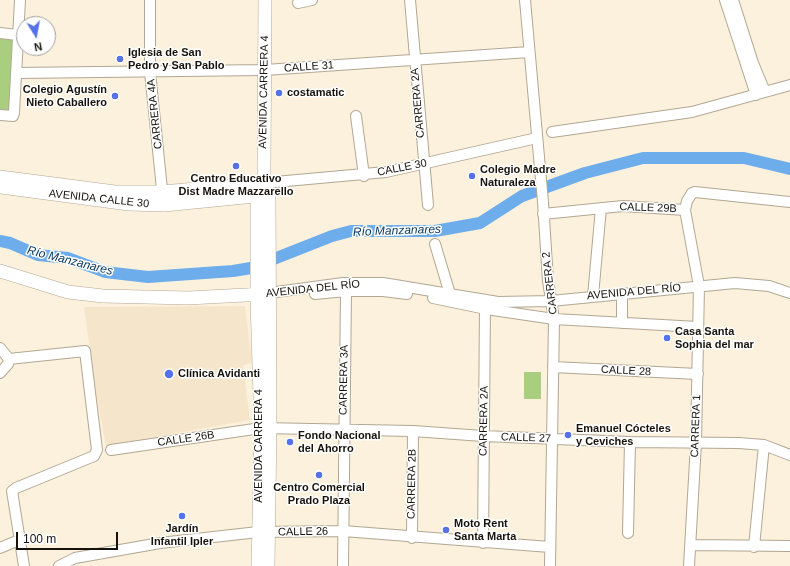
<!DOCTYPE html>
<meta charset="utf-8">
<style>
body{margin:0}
#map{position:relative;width:790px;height:566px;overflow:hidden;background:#fcf1dc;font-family:Arial,sans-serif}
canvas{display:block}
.north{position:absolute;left:16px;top:16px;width:40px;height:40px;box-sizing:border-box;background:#fff;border:1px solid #a2a19e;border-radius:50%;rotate:169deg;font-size:11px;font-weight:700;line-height:16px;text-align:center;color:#17130c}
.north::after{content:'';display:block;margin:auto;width:14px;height:18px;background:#5572e8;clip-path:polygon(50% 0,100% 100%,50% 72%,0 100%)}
.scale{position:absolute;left:16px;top:532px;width:102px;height:18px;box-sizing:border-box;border:2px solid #17130c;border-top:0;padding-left:5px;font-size:12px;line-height:14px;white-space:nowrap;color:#17130c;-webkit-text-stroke:3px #fff;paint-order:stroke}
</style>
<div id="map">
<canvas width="790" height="566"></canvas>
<div class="north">N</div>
<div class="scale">100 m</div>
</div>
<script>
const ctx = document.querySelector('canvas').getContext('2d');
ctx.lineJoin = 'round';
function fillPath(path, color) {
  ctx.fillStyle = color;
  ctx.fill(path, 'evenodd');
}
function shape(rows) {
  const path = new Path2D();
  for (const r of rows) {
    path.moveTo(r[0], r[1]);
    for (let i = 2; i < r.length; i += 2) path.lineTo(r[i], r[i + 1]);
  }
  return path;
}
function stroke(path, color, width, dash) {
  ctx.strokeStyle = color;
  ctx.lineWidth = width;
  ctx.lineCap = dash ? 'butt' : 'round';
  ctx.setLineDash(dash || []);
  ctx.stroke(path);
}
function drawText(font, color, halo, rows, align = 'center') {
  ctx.font = font + ' Arial,sans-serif';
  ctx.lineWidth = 3;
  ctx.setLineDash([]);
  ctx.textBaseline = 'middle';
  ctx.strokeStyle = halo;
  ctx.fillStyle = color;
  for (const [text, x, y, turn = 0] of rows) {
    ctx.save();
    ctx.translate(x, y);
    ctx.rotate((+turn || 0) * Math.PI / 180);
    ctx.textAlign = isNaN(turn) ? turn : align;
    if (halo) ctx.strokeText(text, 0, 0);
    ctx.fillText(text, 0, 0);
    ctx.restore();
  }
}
fillPath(shape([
 [245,306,252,362,243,366,250,420,106,446,97,399,84,307]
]), '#f5e6cb');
fillPath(shape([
 [0,38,15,40,11,112,0,112],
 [524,372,541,372,541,399,524,399]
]), '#a9ce80');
stroke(shape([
 [0,241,10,243,38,255,68,258,105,272,148,277,233,271,251,268,332,236,351,231,435,231,480,223,522,196,585,173,643,158,744,158,790,169]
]), '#6dadeb', 12);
const minor = shape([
 [150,0,150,72,163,199],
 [410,0,428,205],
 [525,0,543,202,548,281,554,319,550,566],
 [725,0,756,95],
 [733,0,753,63,765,92],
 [298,3,312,0],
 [0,33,17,35],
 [16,73,265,70,529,52],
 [0,115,13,116,14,113,20,0],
 [356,116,364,176],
 [552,132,692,112,790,85],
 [264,183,386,172,537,138],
 [543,214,623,206,685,210],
 [435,244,450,294],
 [269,293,343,283,383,283,498,302,551,301,735,283,769,286,790,293],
 [315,294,346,291,383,291,407,294],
 [622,294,622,323],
 [593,296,601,208],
 [433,298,486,309,554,319,698,327],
 [0,348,9,359,85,351,97,450,94,456,16,488,12,491,24,566],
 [553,367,698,374],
 [0,373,8,364,9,359],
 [111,450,261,428,413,431,483,436,630,442,739,443,764,445,790,455],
 [628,533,630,442],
 [412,538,413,431],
 [483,543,485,304],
 [691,545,790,546],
 [754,547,764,445],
 [0,548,19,540],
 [59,566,75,558,160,543,258,532,343,531,550,547],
 [343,566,346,291],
 [689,566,696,443,699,286,685,210,687,201,692,193,695,192,790,202]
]);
const major = shape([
 [265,0,264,166,264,183,269,194,270,428,268,566],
 [0,177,115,192,162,192,264,183],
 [0,187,129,204,164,205,265,195],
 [0,271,68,292,103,296,188,298,265,294],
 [258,566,261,428,257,301,257,195,264,183]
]);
stroke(minor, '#b1a793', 12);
stroke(major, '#b1a793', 14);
stroke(minor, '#fff', 10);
stroke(major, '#fff', 13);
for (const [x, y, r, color] of [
 [120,59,4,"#5572e8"],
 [279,93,4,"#5572e8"],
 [115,96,4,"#5572e8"],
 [236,166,4,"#5572e8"],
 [472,176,4,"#5572e8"],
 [667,338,4,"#5572e8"],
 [169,374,5,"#5572e8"],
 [568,435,4,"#5572e8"],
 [290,442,4,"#5572e8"],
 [319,475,4,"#5572e8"],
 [182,516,4,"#5572e8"],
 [446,530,4,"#5572e8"]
]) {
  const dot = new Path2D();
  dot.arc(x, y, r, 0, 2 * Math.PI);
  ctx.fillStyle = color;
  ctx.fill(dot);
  stroke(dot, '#fff', 1.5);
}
drawText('bold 11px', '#17130c', '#fff', [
 ["Iglesia de San",128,53],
 ["Pedro y San Pablo",128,66],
 ["Colegio Agustín",107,90,"right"],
 ["Nieto Caballero",107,103,"right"],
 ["costamatic",287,93],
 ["Colegio Madre",480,170],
 ["Naturaleza",480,183],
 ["Centro Educativo",236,179,"center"],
 ["Dist Madre Mazzarello",236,192,"center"],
 ["Casa Santa",675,332],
 ["Sophia del mar",675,345],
 ["Clínica Avidanti",178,374],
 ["Emanuel Cócteles",576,429],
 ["y Ceviches",576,442],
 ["Fondo Nacional",298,436],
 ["del Ahorro",298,449],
 ["Centro Comercial",319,488,"center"],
 ["Prado Plaza",319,501,"center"],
 ["Moto Rent",454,524],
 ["Santa Marta",454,537],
 ["Jardín",182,529,"center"],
 ["Infantil Ipler",182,542,"center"]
], 'left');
drawText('11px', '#17130c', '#fff', [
 ["CALLE 31",309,67,-4],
 ["AVENIDA CARRERA 4",264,92,-89],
 ["CARRERA 2A",418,103,-95],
 ["CARRERA 4A",155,114,-96],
 ["CALLE 30",402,168,-11],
 ["AVENIDA CALLE 30",99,199,6],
 ["CALLE 29B",648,208,2],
 ["CARRERA 2",550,283,-97],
 ["AVENIDA DEL RÍO",313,289,-6],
 ["AVENIDA DEL RÍO",634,292,-5],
 ["CALLE 28",626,371,3],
 ["CARRERA 3A",344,380,-89],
 ["CARRERA 2A",484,421,-89],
 ["CARRERA 1",696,426,-88],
 ["CALLE 27",526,438,2],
 ["CALLE 26B",186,439,-8],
 ["AVENIDA CARRERA 4",259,446,-90],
 ["CARRERA 2B",412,484,-89],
 ["CALLE 26",303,532,-1]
]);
drawText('italic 12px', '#04365d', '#fff', [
 ["Río Manzanares",397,231,-2],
 ["Río Manzanares",70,261,14]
]);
</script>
